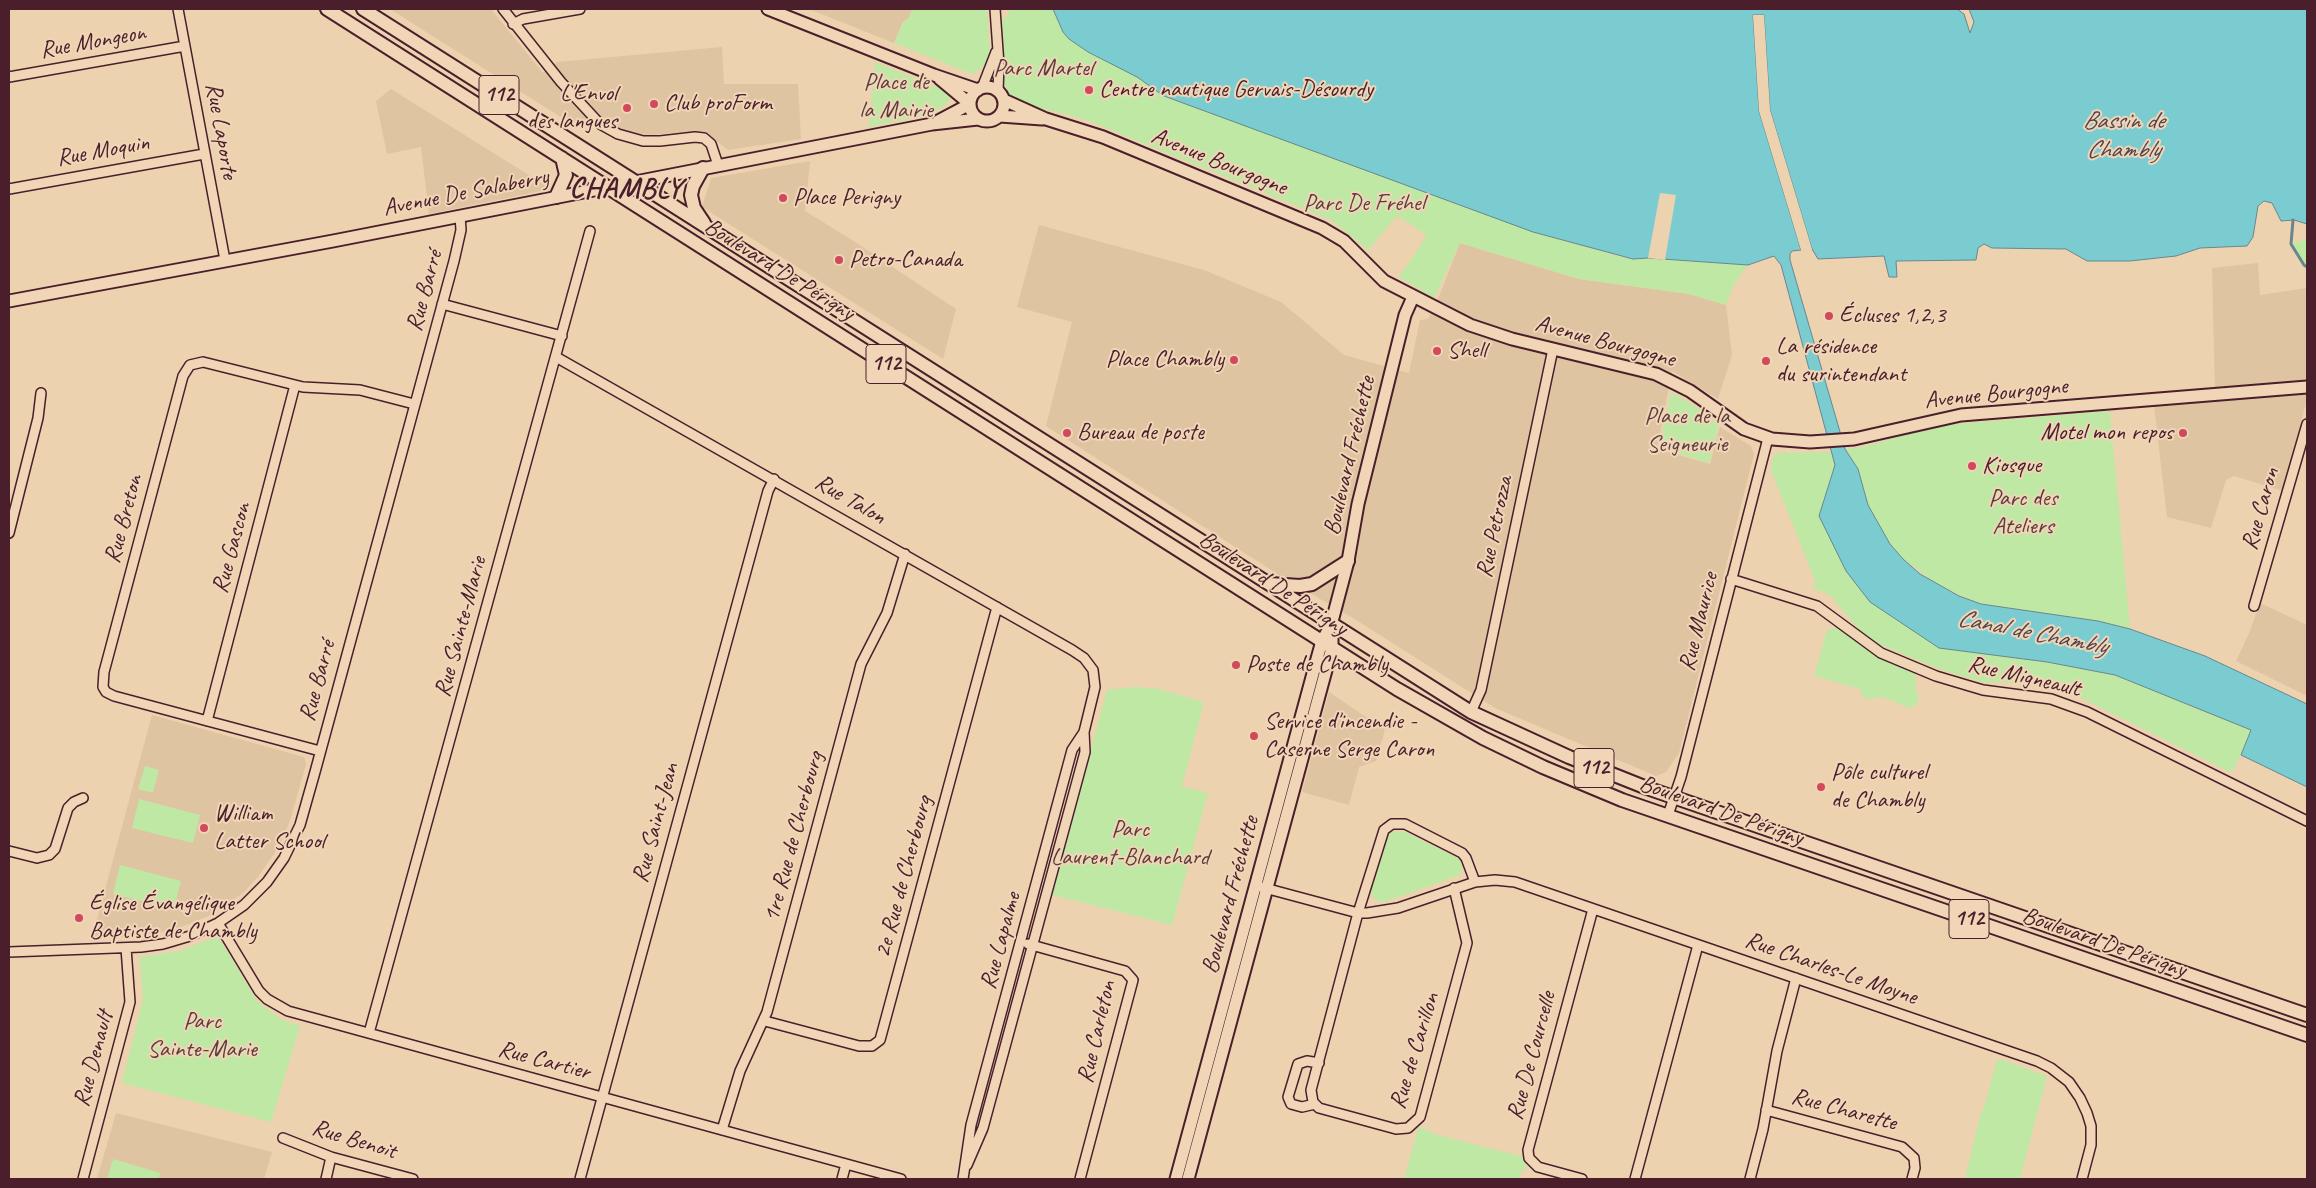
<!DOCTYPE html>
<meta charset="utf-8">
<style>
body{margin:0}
#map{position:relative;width:2316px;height:1188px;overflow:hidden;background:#edd2b0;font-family:Caveat,sans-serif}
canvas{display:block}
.frame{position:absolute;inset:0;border:10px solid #4a1f2b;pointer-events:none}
</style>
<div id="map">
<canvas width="2316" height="1188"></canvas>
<div class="frame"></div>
</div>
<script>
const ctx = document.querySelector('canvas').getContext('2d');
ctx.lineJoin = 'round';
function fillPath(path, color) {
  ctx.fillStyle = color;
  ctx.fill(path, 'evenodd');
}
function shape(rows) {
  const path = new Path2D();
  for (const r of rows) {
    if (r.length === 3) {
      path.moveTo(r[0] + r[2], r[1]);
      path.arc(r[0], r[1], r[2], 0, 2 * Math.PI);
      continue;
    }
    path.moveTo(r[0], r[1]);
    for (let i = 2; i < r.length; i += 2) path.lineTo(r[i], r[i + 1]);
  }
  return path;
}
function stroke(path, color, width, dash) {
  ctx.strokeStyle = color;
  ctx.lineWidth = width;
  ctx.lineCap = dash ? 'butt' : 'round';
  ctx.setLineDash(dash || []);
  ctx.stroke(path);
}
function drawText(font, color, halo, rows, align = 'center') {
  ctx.font = font + ' Caveat,sans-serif';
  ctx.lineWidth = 4;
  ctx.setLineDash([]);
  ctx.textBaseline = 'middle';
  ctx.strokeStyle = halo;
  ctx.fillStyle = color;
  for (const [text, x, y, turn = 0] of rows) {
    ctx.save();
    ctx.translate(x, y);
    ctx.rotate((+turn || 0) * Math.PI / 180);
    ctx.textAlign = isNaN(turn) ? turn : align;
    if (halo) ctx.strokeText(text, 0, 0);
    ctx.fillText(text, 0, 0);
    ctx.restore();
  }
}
fillPath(shape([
 [390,9,491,9,543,73,557,62,722,47,724,84,798,84,801,139,728,150,704,131,646,135,567,121],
 [809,9,912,9,912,12,909,18,903,22,894,43],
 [391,89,551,189,429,214,421,147,387,154,376,101],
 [810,161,805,211,852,240,956,309,943,359,702,207,711,178],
 [1039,225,1204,270,1281,302,1344,355,1409,373,1420,320,1428,319,1438,299,1460,243,1579,279,1689,294,1726,305,1732,355,1718,399,1672,371,1657,449,1710,464,1720,427,1751,446,1754,454,1679,753,1666,772,1656,776,1495,708,1353,618,1279,575,1046,426,1072,322,1017,307],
 [2258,263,2260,295,2307,288,2307,399,2283,491,2234,476,2226,480,2211,528,2167,517,2153,396,2215,392,2212,268],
 [2260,603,2307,625,2307,696,2236,661,2250,631],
 [1329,692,1385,730,1376,761,1359,767,1349,805,1302,792],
 [152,715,304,757,306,764,290,821,278,848,258,877,243,893,211,915,174,930,144,936,92,938],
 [116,1113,272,1152,264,1179,97,1179]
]), '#dfc4a1');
fillPath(shape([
 [912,9,987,9,990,54,985,66,972,74,894,43,903,22,909,18],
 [1010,9,1053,9,1063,32,1069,39,1088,52,1127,71,1164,96,1620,257,1748,265,1733,286,1726,305,1689,294,1579,279,1460,243,1434,298,1399,277,1426,237,1424,233,1397,216,1368,250,1331,220,1084,119,1027,105,1012,99,1004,84,1004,72,1002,71,1004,43,1002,20,1004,17,1007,18],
 [875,62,944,90,951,94,948,103,932,114,869,127],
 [2307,239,2307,267,2304,265,2291,244],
 [1671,392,1700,409,1719,425,1709,463,1659,448],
 [2110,411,2130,629,2098,621,1981,604,1939,586,1903,559,1890,544,1868,505,1858,469,1845,449,1862,447,1942,425],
 [1832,452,1835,465,1819,516,2000,656,2047,662,2115,675,2252,730,2232,773,2073,694,2053,687,2035,684,1982,682,1939,669,1874,642,1861,632,1830,595,1813,588,1815,581,1771,470,1771,461,1775,455,1780,453],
 [1838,627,1872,653,1915,672,1916,689,1919,697,1916,705,1910,708,1882,697,1867,699,1862,696,1860,689,1814,676,1827,630],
 [1136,687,1159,689,1204,702,1182,786,1208,793,1172,925,1052,895,1107,690],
 [145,766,159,770,153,793,138,789],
 [139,799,200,815,193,843,132,828],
 [1394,831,1405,832,1458,858,1463,866,1460,875,1384,902,1377,901,1372,896,1371,889,1385,837],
 [120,865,181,881,174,909,113,894],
 [218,936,257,1001,281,1019,300,1026,271,1122,122,1083,143,1000,140,957,180,951],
 [2000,1059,2047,1076,2020,1179,1965,1179,1981,1112,1983,1110,1997,1060],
 [1421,1127,1434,1134,1516,1155,1522,1155,1523,1161,1528,1167,1521,1172,1519,1179,1404,1179,1418,1129],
 [113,1159,160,1173,159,1179,107,1179]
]), '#bfe8a4');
const water = shape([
 [1053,9,1957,9,1964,14,1970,33,1974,22,1969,9,2307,9,2307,224,2294,220,2281,221,2272,203,2264,201,2258,206,2253,237,2247,246,2200,248,2176,256,2130,261,2087,261,2066,249,1992,248,1984,244,1978,248,1976,260,1896,261,1897,277,1889,277,1884,256,1818,259,1812,249,1770,110,1764,15,1753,15,1759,111,1801,250,1792,251,1790,254,1790,260,1845,449,1858,469,1868,505,1890,544,1903,559,1920,574,1959,596,1981,604,2098,621,2130,629,2205,656,2307,704,2307,787,2241,755,2251,730,2115,675,2047,662,1939,648,1870,602,1846,571,1819,516,1835,465,1781,265,1774,256,1748,265,1648,258,1633,259,1533,232,1164,96,1137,77,1088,52,1069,39,1063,32,1053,9]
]);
fillPath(water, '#7bccd0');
stroke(water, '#67878e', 1);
fillPath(shape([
 [1753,15,1764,15,1770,110,1812,249,1810,250,1768,110,1761,18,1756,18,1761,111,1803,250,1801,250,1759,111],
 [1660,193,1676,195,1665,260,1648,258]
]), '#edd2b0');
stroke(shape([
 [2293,220,2291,244,2304,265,2307,267]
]), '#67878e', 3);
const street = shape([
 [178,9,225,260],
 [503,9,561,82,600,124,618,134,643,141,660,141,695,137,704,138,711,144,718,165],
 [995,9,999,65,998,91],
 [513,24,523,19,580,9],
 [9,77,185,46],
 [982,88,996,52],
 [9,189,204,154],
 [442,304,562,336],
 [556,357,1072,650,1084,658,1093,670,1095,687,1084,732,1085,752,983,1128,967,1165],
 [9,533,38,418,41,393],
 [1731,579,1817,606,1881,653,1936,676,1983,690,2051,699,2087,712,2307,821],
 [2254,606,2307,424],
 [1471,712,1481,690,1553,349],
 [207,721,295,385],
 [320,751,114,696,106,692,103,687,104,672,183,376,190,365,203,362,303,387,360,390,414,404],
 [1668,815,1681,777,1768,438],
 [9,851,37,858,49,855,55,849,68,808,74,802,83,798],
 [1261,887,1358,913,1367,913,1398,908,1475,882,1495,880,1515,882,2037,1061,2051,1068,2069,1082,2080,1098,2087,1113,2091,1126,2091,1145,2082,1179],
 [1454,888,1467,943,1420,1117,1408,1128,1396,1129,1319,1108,1313,1102,1311,1090,1358,913,1384,830,1392,824,1405,824,1462,853,1466,858,1475,882],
 [218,923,259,991,267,999,288,1011,901,1179],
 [1028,944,1125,971,1133,980,1080,1179],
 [9,952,141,947,163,944,190,936,218,923,244,905,267,882,284,858,300,825,315,772,454,261,461,230,460,216],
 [765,1021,859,1046,872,1046,880,1040,997,607],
 [369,1033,590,231],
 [1315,1104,1302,1107,1291,1104,1288,1097,1298,1064,1307,1061,1319,1063],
 [1766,1110,1902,1147,1914,1158,1915,1168,1912,1179],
 [722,1130,740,1071,767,1012,861,664,887,613,905,554],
 [283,1138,331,1157,413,1179],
 [83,1179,130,1002,126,948],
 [326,1179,331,1157],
 [580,1179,768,491,774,479],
 [842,1179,846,1164],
 [963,1179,971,1125,1072,750,1084,732],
 [1582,1179,1538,1167,1529,1158,1528,1150,1593,909],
 [1635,1179,1698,945],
 [1750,1179,1763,1129,1777,1051,1796,978]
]);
const secondary = shape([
 [768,9,934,75,978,90],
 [940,79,970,104],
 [987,104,17],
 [1004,100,1046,119,1103,137,1322,228,1344,241,1384,281,1470,325,1512,339,1656,374,1690,391,1744,429,1772,439,1810,442,1854,439,1961,415,2307,387],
 [1000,116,1042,119],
 [938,121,970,104],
 [9,301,333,241,932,124,978,119],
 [1176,1179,1315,666,1322,641,1331,625,1348,561,1358,504,1405,315,1413,297],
 [1188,1179,1332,648,1332,639]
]);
const primary = shape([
 [327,9,1397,689,1483,738,1543,767,1622,800,2307,1035],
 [363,9,1471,712,1569,757,1647,788,2307,1015],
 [703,168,693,186,691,195,694,208,704,223],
 [556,197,566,175,562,158],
 [1270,584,1300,586,1312,584,1348,561]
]);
stroke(street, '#4a1f2b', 12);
stroke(secondary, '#4a1f2b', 15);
stroke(primary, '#4a1f2b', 16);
stroke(street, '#f0d5b7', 9);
stroke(secondary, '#f0d5b7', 11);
stroke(primary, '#f0d5b7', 12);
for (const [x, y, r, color] of [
 [1089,90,5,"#d1495b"],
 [654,104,5,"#d1495b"],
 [627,108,5,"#d1495b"],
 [783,198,5,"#d1495b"],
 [839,260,5,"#d1495b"],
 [1829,316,5,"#d1495b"],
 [1437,351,5,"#d1495b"],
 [1234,360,5,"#d1495b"],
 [1766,361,5,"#d1495b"],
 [1067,433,5,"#d1495b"],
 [2183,433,5,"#d1495b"],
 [1972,466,5,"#d1495b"],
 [1236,665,5,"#d1495b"],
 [1254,736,5,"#d1495b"],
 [1821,787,5,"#d1495b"],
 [204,828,5,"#d1495b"],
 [79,918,5,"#d1495b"]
]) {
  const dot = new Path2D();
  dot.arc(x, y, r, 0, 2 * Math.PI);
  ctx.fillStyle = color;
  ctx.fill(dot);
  stroke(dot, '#f0d5b7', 2);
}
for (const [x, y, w] of [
 [499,95,40],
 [886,364,40],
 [1594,768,40],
 [1969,919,40]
]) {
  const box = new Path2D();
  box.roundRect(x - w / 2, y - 19.5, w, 39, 4);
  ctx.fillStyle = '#f0d5b7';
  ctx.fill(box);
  stroke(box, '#4a1f2b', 1);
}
drawText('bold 22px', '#4a1f2b', null, [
 ["112",499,95],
 ["112",886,364],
 ["112",1594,768],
 ["112",1969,919]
]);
drawText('24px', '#4a1f2b', '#f0d5b7', [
 ["Rue Mongeon",93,42,-10],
 ["Rue Laporte",221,131,80],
 ["Rue Moquin",103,151,-10],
 ["Avenue Bourgogne",1219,162,22],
 ["Avenue De Salaberry",466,193,-11],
 ["Boulevard De Périgny",779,270,32],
 ["Rue Barré",425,291,-75],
 ["Avenue Bourgogne",1605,342,15],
 ["Avenue Bourgogne",1996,394,-6],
 ["Boulevard Fréchette",1350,456,-77],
 ["Rue Talon",850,500,30],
 ["Rue Caron",2261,509,-74],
 ["Rue Breton",124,519,-75],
 ["Rue Petrozza",1495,527,-78],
 ["Rue Gascon",232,548,-75],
 ["Boulevard De Périgny",1273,584,33],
 ["Rue Maurice",1699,622,-76],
 ["Rue Sainte-Marie",461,627,-75],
 ["Rue Migneault",2024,677,13],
 ["Rue Barré",318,681,-75],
 ["Boulevard De Périgny",1721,811,19],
 ["Rue Saint-Jean",656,823,-75],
 ["1re Rue de Cherbourg",794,837,-75],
 ["2e Rue de Cherbourg",904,877,-75],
 ["Boulevard Fréchette",1231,895,-75],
 ["Rue Lapalme",1001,941,-75],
 ["Boulevard De Périgny",2104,943,19],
 ["Rue Charles-Le Moyne",1831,969,19],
 ["Rue Carleton",1097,1032,-77],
 ["Rue de Carillon",1415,1051,-73],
 ["Rue De Courcelle",1532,1056,-75],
 ["Rue Denault",94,1059,-75],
 ["Rue Cartier",544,1061,15],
 ["Rue Charette",1844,1110,15],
 ["Rue Benoit",354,1140,17]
]);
drawText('24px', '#5c3d3d', '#f0d5b7', [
 ["Parc Martel",1043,69],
 ["Place de",896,83],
 ["la Mairie",896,111],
 ["Parc De Fréhel",1364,204],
 ["Place de la",1687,417],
 ["Seigneurie",1687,445],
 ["Parc des",2023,499],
 ["Ateliers",2023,527],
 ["Parc",1130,830],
 ["Laurent-Blanchard",1130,858],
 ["Parc",202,1022],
 ["Sainte-Marie",202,1050]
]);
drawText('24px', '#4a1f2b', '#f0d5b7', [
 ["Centre nautique Gervais-Désourdy",1099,90],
 ["L'Envol",617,94,"right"],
 ["des langues",617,122,"right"],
 ["Club proForm",664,104],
 ["Place Perigny",793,198],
 ["Petro-Canada",849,260],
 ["Écluses 1,2,3",1839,316],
 ["La résidence",1776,347],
 ["du surintendant",1776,375],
 ["Shell",1447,351],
 ["Place Chambly",1224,360,"right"],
 ["Bureau de poste",1077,433],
 ["Motel mon repos",2173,433,"right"],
 ["Kiosque",1982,466],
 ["Poste de Chambly",1246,665],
 ["Service d'incendie -",1264,722],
 ["Caserne Serge Caron",1264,750],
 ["Pôle culturel",1831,773],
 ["de Chambly",1831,801],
 ["William",214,814],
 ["Latter School",214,842],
 ["Église Évangélique",89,904],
 ["Baptiste de Chambly",89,932]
], 'left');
drawText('italic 25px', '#54424c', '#f0d5b7', [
 ["Bassin de",2123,121],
 ["Chambly",2123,150],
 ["Canal de Chambly",2032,633,11]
]);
ctx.letterSpacing = '1px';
drawText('bold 29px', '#4a1f2b', '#f0d5b7', [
 ["CHAMBLY",626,189]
]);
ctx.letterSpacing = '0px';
</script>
